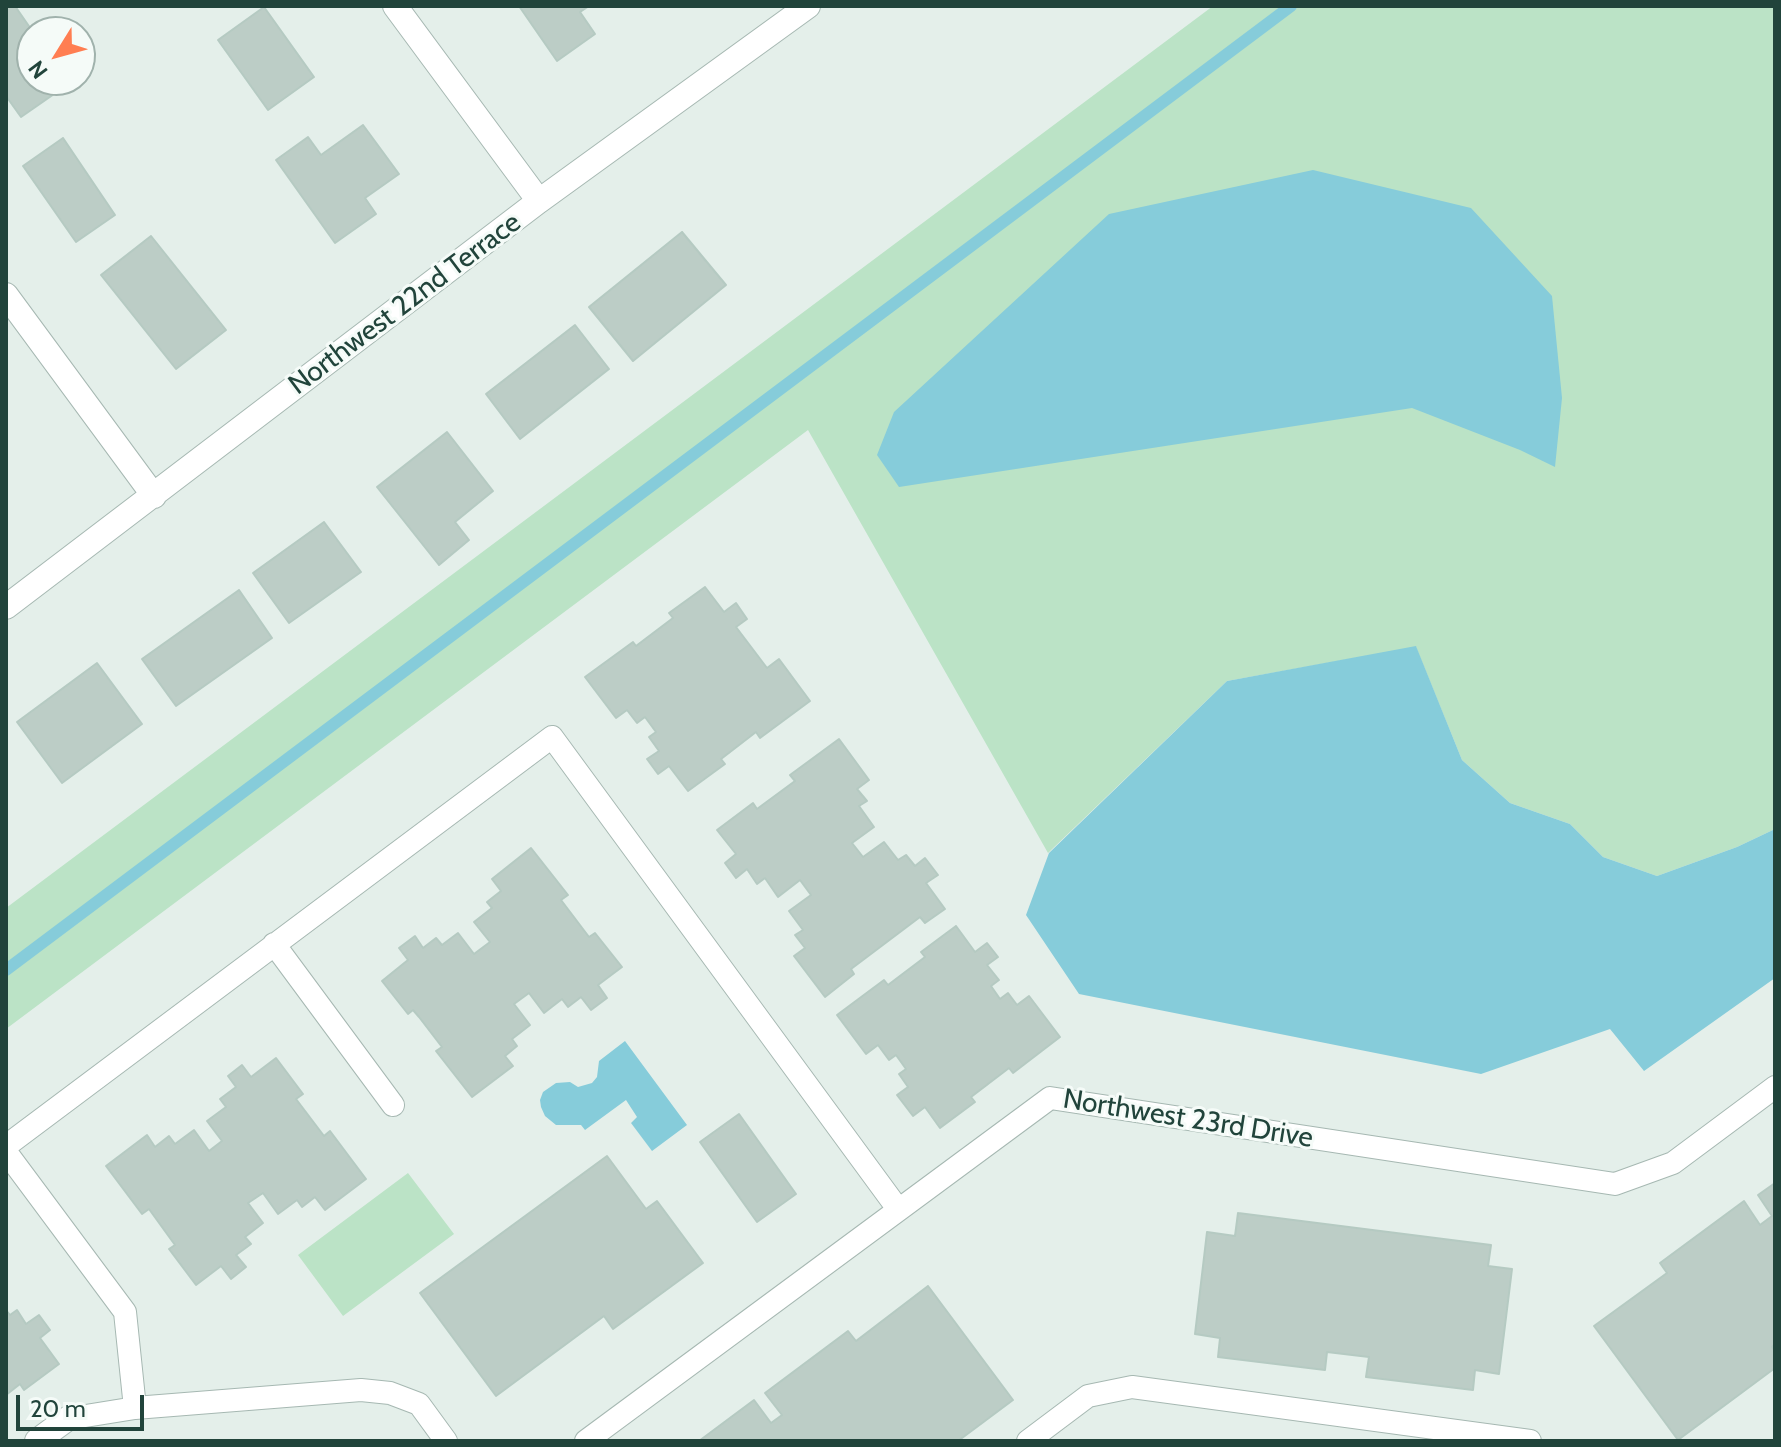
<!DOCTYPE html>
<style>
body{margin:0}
#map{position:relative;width:1781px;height:1447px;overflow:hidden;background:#e4efea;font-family:Cabin,sans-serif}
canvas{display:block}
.frame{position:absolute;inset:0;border:8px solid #21443b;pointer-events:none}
.north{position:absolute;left:16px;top:16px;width:80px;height:80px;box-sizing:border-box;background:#f5fbf8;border:2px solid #a0b2ac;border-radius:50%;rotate:233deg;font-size:22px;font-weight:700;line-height:32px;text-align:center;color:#21443b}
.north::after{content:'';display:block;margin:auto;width:28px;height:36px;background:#ff7e52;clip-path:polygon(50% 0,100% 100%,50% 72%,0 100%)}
.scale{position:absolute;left:16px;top:1395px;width:128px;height:36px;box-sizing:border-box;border:4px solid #21443b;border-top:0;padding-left:10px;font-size:24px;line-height:28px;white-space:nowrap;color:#21443b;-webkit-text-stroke:6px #f5fbf8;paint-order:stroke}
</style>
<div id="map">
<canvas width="1781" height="1447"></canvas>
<div class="frame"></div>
<div class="north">N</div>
<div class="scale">20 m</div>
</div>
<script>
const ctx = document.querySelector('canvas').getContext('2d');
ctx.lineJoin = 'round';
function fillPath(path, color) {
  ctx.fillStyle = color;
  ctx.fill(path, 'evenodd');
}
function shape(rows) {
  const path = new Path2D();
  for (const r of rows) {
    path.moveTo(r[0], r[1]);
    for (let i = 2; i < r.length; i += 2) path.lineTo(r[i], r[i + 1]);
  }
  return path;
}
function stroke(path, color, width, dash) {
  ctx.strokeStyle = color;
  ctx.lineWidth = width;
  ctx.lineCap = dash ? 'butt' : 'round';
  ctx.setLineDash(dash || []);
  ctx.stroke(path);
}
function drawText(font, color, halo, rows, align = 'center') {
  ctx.font = font + ' Cabin,sans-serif';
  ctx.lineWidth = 6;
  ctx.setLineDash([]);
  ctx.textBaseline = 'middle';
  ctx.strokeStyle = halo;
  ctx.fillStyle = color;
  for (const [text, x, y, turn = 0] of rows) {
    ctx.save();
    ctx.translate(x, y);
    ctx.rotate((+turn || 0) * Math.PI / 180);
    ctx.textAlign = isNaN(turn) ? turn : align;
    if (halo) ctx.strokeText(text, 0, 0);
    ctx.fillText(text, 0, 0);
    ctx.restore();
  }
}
fillPath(shape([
 [1213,6,1775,6,1775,829,1737,847,1657,876,1603,857,1570,824,1510,803,1462,760,1416,647,1227,681,1048,853,808,430,6,1029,6,908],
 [408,1173,454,1234,343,1316,298,1255]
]), '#bbe3c6');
fillPath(shape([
 [1313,170,1471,208,1552,296,1562,398,1555,467,1520,450,1412,408,899,487,877,455,894,412,1109,214],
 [1416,646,1462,760,1510,803,1570,824,1603,857,1657,876,1737,847,1775,829,1775,978,1644,1071,1610,1029,1481,1074,1079,994,1026,915,1049,853,1227,681],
 [625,1041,687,1125,652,1151,631,1123,637,1117,626,1100,585,1130,581,1125,556,1125,545,1116,541,1107,540,1100,543,1092,556,1083,570,1082,578,1087,592,1083,597,1077,599,1061]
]), '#86ccda');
stroke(shape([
 [6,970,1291,6]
]), '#86ccda', 12);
const building = shape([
 [6,6,15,6,33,32,32,80,68,80,70,83,21,117,6,96,6,6],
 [519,6,589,6,580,12,595,34,557,61,519,6],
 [264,7,314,77,268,110,218,40,264,7],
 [363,125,399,174,365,198,376,214,335,243,276,160,308,137,321,155,363,125],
 [63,138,115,215,76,242,23,166,63,138],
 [682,232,726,285,633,361,589,307,682,232],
 [151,236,226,330,176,369,101,275,151,236],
 [575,325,609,369,520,439,486,394,575,325],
 [447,432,493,491,455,522,469,540,439,565,377,487,447,432],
 [324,522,361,572,289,623,253,573,324,522],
 [705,587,724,612,736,603,747,619,736,627,767,668,779,659,810,701,760,738,756,732,721,759,725,764,688,791,669,766,658,774,647,759,659,751,649,737,656,732,645,717,637,723,627,710,616,718,585,677,633,642,636,646,673,618,669,613,705,587],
 [239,590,272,638,176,706,142,659,239,590],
 [97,663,142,724,62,783,17,722,97,663],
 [839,739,869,780,857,789,867,801,859,806,874,827,852,843,863,857,884,842,898,860,906,855,915,866,925,858,938,875,926,883,945,909,925,923,920,917,851,969,854,974,825,997,794,956,805,948,795,935,803,930,789,911,811,895,800,880,778,897,765,878,757,884,747,869,736,878,725,863,736,854,717,830,753,803,757,809,795,781,790,775,839,739],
 [531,848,568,895,561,900,589,937,595,933,622,967,598,985,607,998,591,1010,581,997,568,1007,562,999,544,1013,529,993,514,1004,530,1025,512,1039,517,1046,505,1056,513,1066,472,1097,436,1051,442,1047,419,1017,413,1010,408,1014,382,981,408,960,399,948,415,936,423,948,436,938,442,945,458,933,474,954,490,942,474,922,492,908,487,902,501,891,492,879,531,848],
 [956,926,975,952,987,943,998,957,987,965,999,980,991,986,1000,999,1008,993,1017,1005,1029,996,1060,1037,1013,1073,1009,1068,971,1097,975,1102,940,1128,925,1107,913,1116,897,1095,908,1087,899,1074,906,1069,896,1055,889,1060,878,1045,866,1054,837,1015,884,980,888,985,925,957,921,952,956,926],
 [276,1058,303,1094,296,1099,324,1136,330,1131,366,1179,325,1210,315,1197,302,1207,297,1200,278,1214,263,1193,248,1203,263,1223,245,1237,251,1244,236,1255,246,1267,231,1279,221,1266,196,1285,169,1249,175,1245,149,1209,142,1214,106,1166,147,1135,155,1147,169,1136,175,1144,194,1130,209,1151,222,1141,207,1121,226,1107,220,1099,236,1087,228,1076,242,1065,251,1077,276,1058],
 [739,1114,796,1194,757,1222,700,1142,739,1114],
 [607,1156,646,1209,657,1201,703,1263,613,1329,604,1316,496,1396,420,1293,607,1156],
 [1775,1183,1775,1344,1772,1347,1775,1351,1775,1368,1678,1440,1594,1326,1667,1273,1660,1263,1744,1201,1760,1225,1772,1216,1758,1195,1775,1183],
 [1238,1213,1491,1245,1488,1266,1512,1269,1499,1374,1475,1370,1473,1390,1366,1377,1369,1357,1327,1352,1325,1370,1218,1357,1220,1338,1195,1334,1207,1232,1235,1236,1238,1213],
 [928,1286,1013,1400,958,1441,699,1441,754,1400,771,1423,782,1415,765,1393,848,1331,856,1341,928,1286],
 [6,1310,10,1315,17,1310,26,1324,39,1315,50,1330,40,1338,59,1364,24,1390,20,1384,6,1395,6,1310]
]);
fillPath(building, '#bccdc6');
stroke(building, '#b5cac2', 2);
const lane = shape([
 [274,944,393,1105],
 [6,1146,552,737,898,1209],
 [6,1152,125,1312,135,1408],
 [67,1419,135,1408,361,1390,390,1393,419,1404,446,1441],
 [586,1441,1050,1098,1615,1184,1673,1163,1775,1087],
 [1028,1441,1088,1396,1132,1387,1530,1441]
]);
const street = shape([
 [395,6,539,201],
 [6,295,154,496],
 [6,607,539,201,808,6],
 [37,1441,67,1419]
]);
stroke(lane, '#a6b8b2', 24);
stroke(street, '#a6b8b2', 26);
stroke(lane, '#fff', 22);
stroke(street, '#fff', 24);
drawText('28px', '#21443b', '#f5fbf8', [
 ["Northwest 22nd Terrace",405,304,-37],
 ["Northwest 23rd Drive",1188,1119,9]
]);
</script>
